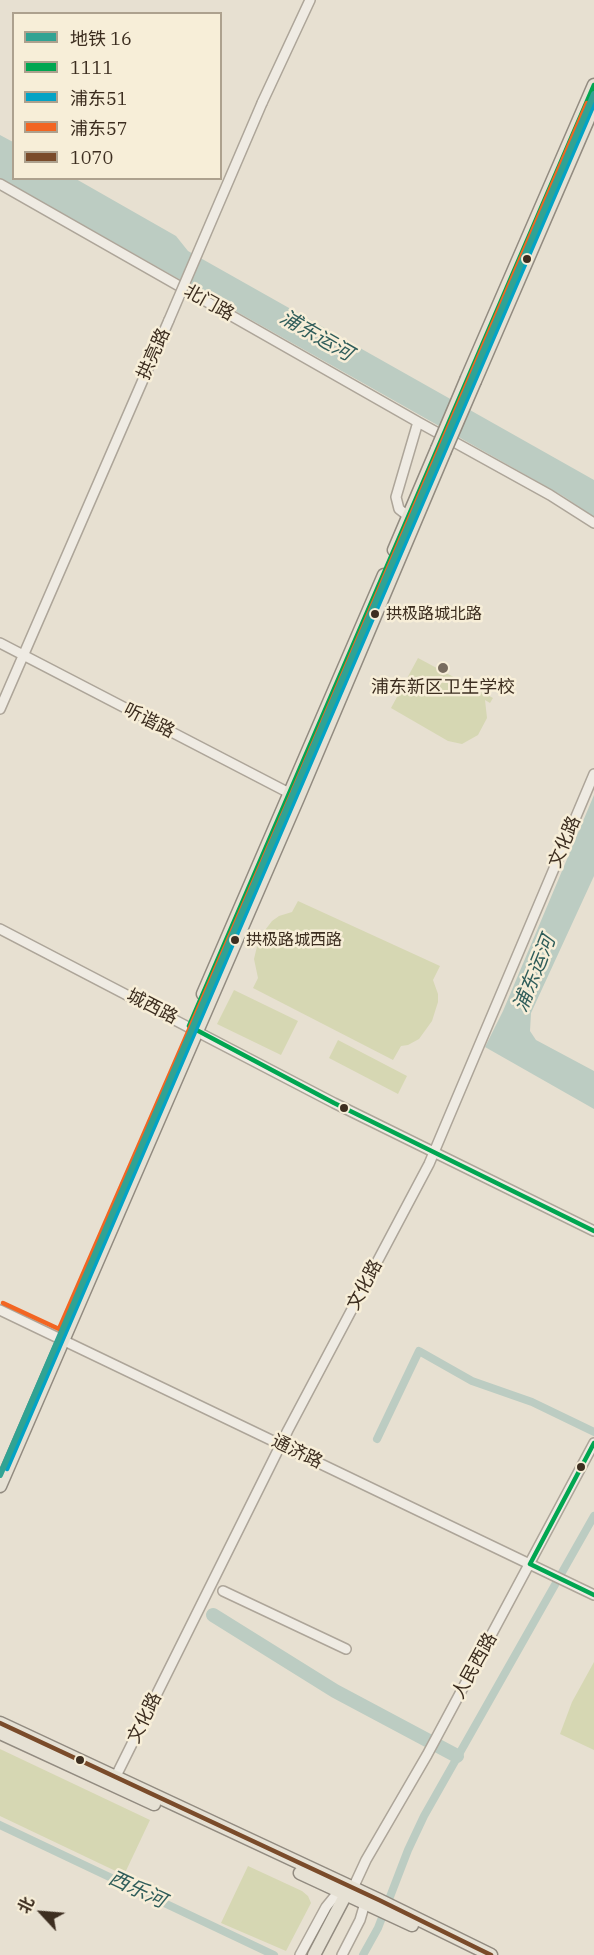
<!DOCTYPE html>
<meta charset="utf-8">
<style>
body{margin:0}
#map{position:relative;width:594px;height:1955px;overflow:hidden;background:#e7e0d1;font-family:"IBM Plex Serif","Noto Sans SC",serif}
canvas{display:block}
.legend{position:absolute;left:12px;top:12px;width:210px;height:168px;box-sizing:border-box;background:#f7eed8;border:2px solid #ada18e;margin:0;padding:8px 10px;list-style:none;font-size:18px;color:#3d2e20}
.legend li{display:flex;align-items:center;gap:12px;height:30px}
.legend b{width:30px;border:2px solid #ada18e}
.north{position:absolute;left:12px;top:1883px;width:60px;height:60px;-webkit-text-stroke:4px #f7eed8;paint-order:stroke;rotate:296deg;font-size:16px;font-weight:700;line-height:24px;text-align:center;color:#3d2e20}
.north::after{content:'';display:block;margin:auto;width:21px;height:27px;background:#3d2e20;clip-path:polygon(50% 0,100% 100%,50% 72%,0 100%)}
</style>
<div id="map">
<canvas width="594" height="1955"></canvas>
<ul class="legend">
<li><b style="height:8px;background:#31a393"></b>地铁 16</li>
<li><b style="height:8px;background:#00a651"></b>1111</li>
<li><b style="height:8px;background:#03a3c5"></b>浦东51</li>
<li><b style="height:8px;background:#f26522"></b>浦东57</li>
<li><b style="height:8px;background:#7a4b2a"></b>1070</li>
</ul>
<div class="north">北</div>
</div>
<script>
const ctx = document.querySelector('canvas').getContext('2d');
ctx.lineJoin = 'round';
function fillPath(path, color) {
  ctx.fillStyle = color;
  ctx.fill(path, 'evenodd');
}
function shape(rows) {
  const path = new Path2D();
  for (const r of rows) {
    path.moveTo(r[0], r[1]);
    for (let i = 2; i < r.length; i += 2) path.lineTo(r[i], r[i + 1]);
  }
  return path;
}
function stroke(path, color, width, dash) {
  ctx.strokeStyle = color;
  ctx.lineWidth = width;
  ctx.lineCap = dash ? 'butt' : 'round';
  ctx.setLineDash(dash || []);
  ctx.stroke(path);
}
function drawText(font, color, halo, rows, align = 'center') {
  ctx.font = font + ' "IBM Plex Serif","Noto Sans SC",serif';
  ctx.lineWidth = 5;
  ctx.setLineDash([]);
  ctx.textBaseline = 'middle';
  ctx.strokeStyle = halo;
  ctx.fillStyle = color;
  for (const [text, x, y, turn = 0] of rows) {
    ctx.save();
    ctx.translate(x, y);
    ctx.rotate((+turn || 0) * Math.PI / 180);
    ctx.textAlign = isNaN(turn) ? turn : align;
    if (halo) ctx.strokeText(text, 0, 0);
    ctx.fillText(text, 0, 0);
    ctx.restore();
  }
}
fillPath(shape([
 [418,658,493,698,490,703,485,700,487,718,478,735,462,744,448,741,391,708],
 [298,901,440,966,433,980,438,994,438,1002,432,1021,419,1039,408,1045,401,1046,393,1060,253,988,258,978,254,959,259,938,272,921,279,916,292,912],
 [234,990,298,1021,281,1055,217,1024],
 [338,1040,407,1076,398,1094,329,1058],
 [594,1662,594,1750,560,1734,572,1702],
 [0,1749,150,1820,124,1875,0,1816],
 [248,1866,302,1891,308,1896,311,1903,286,1951,221,1923]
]), '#d6d7b3');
fillPath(shape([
 [0,135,13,142,14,178,76,179,176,236,188,251,594,480,594,517,563,496,0,178],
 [594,795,594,876,531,1013,530,1031,536,1040,594,1071,594,1109,485,1047,503,1011]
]), '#bcccc2');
stroke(shape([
 [377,1439,419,1351,472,1381,532,1402,594,1432],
 [0,1825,274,1955],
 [363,1955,378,1928,408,1850,424,1816,594,1516]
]), '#bcccc2', 8);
stroke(shape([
 [213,1615,335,1691,457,1756]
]), '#bcccc2', 14);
const minor = shape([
 [262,103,310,0],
 [0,184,418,422],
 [408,516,399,509,396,497,418,422,550,495,594,523],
 [0,643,293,795],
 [0,709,169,320],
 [0,929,334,1103,594,1231],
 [0,1310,594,1595],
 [223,1591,346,1649],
 [113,1782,288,1430,429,1164,594,774],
 [353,1888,366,1860,427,1755,594,1443],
 [300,1955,326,1907,339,1891,343,1890],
 [342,1955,360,1920,365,1903,362,1899]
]);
const major = shape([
 [467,378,594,85],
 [475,381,590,115],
 [394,550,437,449],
 [203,994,384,575],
 [0,1486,298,798,444,453],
 [0,1723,379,1900,491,1955],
 [0,1733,154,1804],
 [300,1873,412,1925],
 [314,1955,346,1894,352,1889]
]);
stroke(minor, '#ada599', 12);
stroke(major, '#928b80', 15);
stroke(minor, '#efebe3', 9);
stroke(major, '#e6e1d4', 12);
const minorBridge = shape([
 [169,320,262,103]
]);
const majorBridge = shape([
 [437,449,467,378],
 [444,453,475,381]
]);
stroke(minorBridge, '#ada599', 12, []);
stroke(majorBridge, '#928b80', 15, []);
stroke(minorBridge, '#efebe3', 9);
stroke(majorBridge, '#e6e1d4', 12);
stroke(shape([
 [594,85,189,1026,334,1103,594,1231],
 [530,1564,594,1443],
 [530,1564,594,1595]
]), '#00a651', 4.5);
stroke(shape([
 [7,1469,594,104]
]), '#03a3c5', 4.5);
stroke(shape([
 [3,1303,59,1329,291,795,587,103]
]), '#f26522', 4.5);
stroke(shape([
 [0,1723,379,1900,491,1955]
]), '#7a4b2a', 4.5);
stroke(shape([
 [0,1475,594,94]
]), '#31a393', 6);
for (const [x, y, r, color] of [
 [527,259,5,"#3d2e20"],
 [375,614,5,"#3d2e20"],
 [443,668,6,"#786c5e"],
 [235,940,5,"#3d2e20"],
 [344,1108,5,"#3d2e20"],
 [581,1467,5,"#3d2e20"],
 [80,1760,5,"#3d2e20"]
]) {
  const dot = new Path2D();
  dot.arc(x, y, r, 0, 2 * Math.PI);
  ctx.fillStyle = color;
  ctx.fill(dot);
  stroke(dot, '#f7eed8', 2);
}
drawText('16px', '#3d2e20', '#f7eed8', [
 ["拱极路城北路",386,614],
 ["拱极路城西路",246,940]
], 'left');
drawText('18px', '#3d2e20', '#f7eed8', [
 ["北门路",209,303,29],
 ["拱亮路",154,354,-66],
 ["听谐路",149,721,27],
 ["文化路",565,842,-67],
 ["城西路",152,1007,27],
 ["文化路",365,1285,-62],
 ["通济路",297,1452,26],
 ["人民西路",475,1666,-61],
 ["文化路",145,1718,-64]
]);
drawText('18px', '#3d2e20', '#f7eed8', [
 ["浦东新区卫生学校",443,688]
]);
drawText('italic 20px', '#2f5d5a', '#f7eed8', [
 ["浦东运河",316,336,30],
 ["浦东运河",535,974,-68],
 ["西乐河",137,1890,25]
]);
</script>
